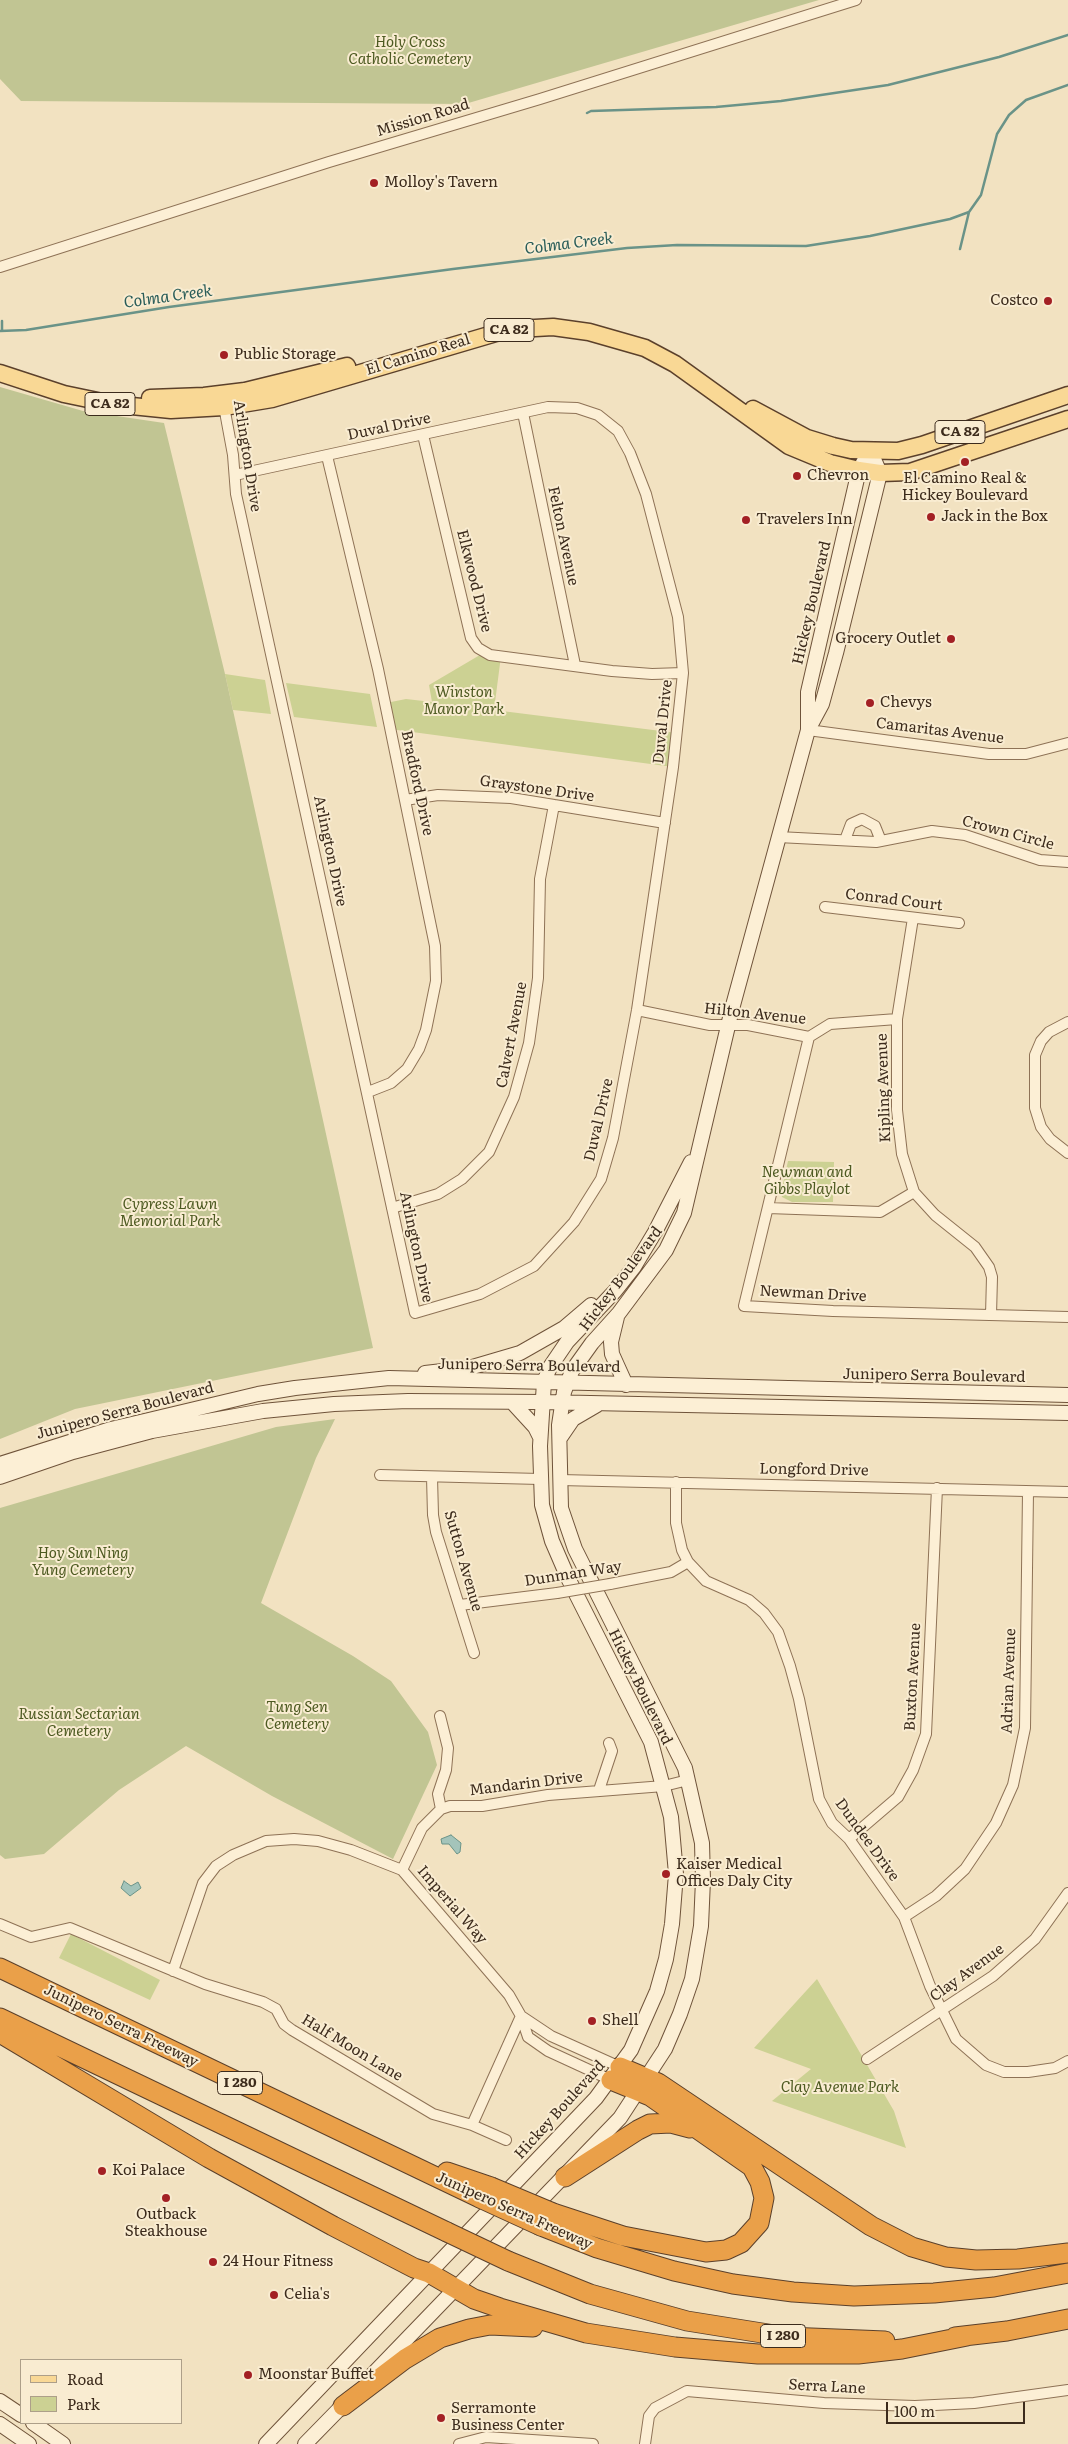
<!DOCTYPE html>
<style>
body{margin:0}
#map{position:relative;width:1068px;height:2444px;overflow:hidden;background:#f2e2c1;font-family:Literata,serif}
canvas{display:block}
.legend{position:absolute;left:20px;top:2359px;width:162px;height:65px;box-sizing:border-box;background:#f9ecd1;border:1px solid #ad9f89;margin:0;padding:6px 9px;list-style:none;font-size:15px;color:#3c2b1c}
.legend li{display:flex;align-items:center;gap:10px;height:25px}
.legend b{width:25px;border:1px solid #ad9f89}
.scale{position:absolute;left:886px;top:2402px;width:139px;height:22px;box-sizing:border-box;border:2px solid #3c2b1c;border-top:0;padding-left:6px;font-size:15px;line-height:18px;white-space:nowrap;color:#3c2b1c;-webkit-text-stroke:4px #f9ecd1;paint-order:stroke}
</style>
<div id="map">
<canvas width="1068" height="2444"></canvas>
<ul class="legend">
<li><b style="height:6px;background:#f9d895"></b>Road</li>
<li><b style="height:14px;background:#ccd193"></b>Park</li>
</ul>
<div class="scale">100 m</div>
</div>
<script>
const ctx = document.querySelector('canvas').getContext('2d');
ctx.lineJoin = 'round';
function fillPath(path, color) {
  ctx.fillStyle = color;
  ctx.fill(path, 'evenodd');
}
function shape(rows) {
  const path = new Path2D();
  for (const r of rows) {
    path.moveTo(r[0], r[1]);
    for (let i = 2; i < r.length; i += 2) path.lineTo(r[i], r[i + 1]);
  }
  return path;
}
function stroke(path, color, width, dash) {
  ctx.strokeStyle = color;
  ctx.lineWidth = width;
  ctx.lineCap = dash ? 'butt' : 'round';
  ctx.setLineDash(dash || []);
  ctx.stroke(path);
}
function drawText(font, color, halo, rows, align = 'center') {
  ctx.font = font + ' Literata,serif';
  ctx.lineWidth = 4;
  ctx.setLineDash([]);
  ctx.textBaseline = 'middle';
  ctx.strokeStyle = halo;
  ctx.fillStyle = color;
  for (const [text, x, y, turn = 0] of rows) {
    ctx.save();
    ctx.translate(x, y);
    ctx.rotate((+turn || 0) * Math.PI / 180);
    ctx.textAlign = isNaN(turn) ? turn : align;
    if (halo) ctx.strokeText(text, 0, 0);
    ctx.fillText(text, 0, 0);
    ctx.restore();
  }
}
fillPath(shape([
 [485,652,501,656,494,710,677,733,673,767,390,729,384,700,391,702,406,699,432,702,429,685],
 [225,674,265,680,271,714,233,710],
 [286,683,370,694,377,727,294,717],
 [788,1161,834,1162,833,1202,792,1202,782,1197,781,1193],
 [71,1934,160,1980,150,2000,59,1958],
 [817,1979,894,2111,906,2148,772,2101,811,2069,754,2048]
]), '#ccd193');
fillPath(shape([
 [0,0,819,0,465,104,21,101,0,79],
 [0,387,83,411,164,423,225,674,373,1348,75,1409,0,1439],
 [335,1419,316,1458,261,1603,353,1656,391,1681,428,1732,437,1765,393,1859,272,1796,186,1746,119,1790,44,1854,5,1859,0,1855,0,1508,276,1427]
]), '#c1c593');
const water = shape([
 [451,1835,461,1843,460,1852,457,1854,449,1844,442,1844,441,1839,451,1835],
 [124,1881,131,1886,138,1882,141,1888,130,1896,121,1888,124,1881]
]);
fillPath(water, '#a4c4ba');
stroke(water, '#6a9388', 1);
stroke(shape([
 [587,113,591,111,716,107,781,101,888,85,999,57,1068,35],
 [960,249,969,212],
 [0,331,26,330,169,307,453,269,627,248,677,245,806,246,870,236,950,219,969,212,981,195,997,134,1009,115,1026,100,1068,85],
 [2,331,2,321]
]), '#6a9388', 2.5);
const minor = shape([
 [0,267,329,162,540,99,856,0],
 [223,401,233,455,236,494,415,1313,480,1294,534,1266,574,1222,601,1179,613,1138,637,1010,673,767,683,673,678,617,646,494,630,453,618,431,598,415,577,408,548,407,235,475],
 [523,413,575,665],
 [423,435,471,638,478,648,490,655,612,671,652,674,683,673],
 [327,456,378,669,435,946,436,981,426,1030,419,1049,407,1069,391,1083,368,1092],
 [808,730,989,754,1026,754,1068,743],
 [405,800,438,795,511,798,665,823],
 [778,837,876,842,932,831,965,835,1040,860,1068,862],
 [845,840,851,824,862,819,875,826,881,841],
 [825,907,959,923],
 [913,918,897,1019,897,1110,902,1154,914,1192,935,1215,975,1247,989,1267,992,1277,991,1315],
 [637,1010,710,1025,748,1025,809,1037,830,1024,897,1019],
 [1068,1022,1049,1032,1041,1041,1035,1055,1035,1108,1041,1127,1050,1139,1068,1153],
 [809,1037,744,1306,833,1311,1068,1317],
 [392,1208,438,1194,462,1179,489,1152,514,1097,529,1043,538,978,540,879,554,805],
 [768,1208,880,1212,914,1192],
 [380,1475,540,1479],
 [432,1477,433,1515,436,1532,474,1653],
 [560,1480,1068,1492],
 [676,1482,676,1523,682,1550,688,1562,706,1581,749,1600,764,1613,778,1632,790,1666,799,1699,819,1799,832,1823,849,1839,904,1917,930,1986,956,2039,986,2065,1004,2072,1028,2072,1055,2068,1068,2061],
 [610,1584,671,1572,688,1562],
 [460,1605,557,1593],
 [440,1716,448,1748,446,1770,438,1794,441,1809],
 [599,1790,612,1751,609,1743],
 [849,1839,898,1797,913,1770,926,1734,937,1488],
 [402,1870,422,1828,441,1809,450,1806,482,1806,548,1795,664,1786,688,1780],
 [904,1917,936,1896,965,1869,996,1823,1013,1785,1025,1728,1028,1492],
 [0,1924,31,1937,70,1928,205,1984,263,2002,276,2009,284,2024,292,2030,433,2114,472,2125,521,2016],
 [173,1971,203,1883,216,1866,233,1855,266,1841,294,1839,318,1841,351,1850,402,1870,509,1995,521,2016,528,2037,548,2051,611,2080],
 [521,2016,551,2036,620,2067],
 [867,2059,993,1976,1035,1939,1068,1893],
 [472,2125,506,2140],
 [459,2444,486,2437,593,2444],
 [645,2444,649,2416,655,2408,687,2391,824,2403,915,2406,974,2403,1068,2390]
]);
const secondary = shape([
 [808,729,808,692,859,470,870,450],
 [617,1317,611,1342,612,1354,626,1385],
 [425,1373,469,1368,520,1353,564,1328,591,1305],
 [513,1403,535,1427,540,1437],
 [560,1438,573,1419,597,1405],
 [0,1464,111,1429,258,1394,295,1388,389,1378,1068,1395],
 [0,1477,73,1452,152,1431,263,1411,334,1404,408,1401,543,1402,1068,1413],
 [371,2376,620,2118,665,2049,680,2014,692,1979,701,1926,703,1880,702,1843,685,1768,575,1549,561,1508,559,1425,564,1392,572,1371,592,1343,619,1313,666,1250,684,1213,732,1009,808,730,822,704,836,653,880,473,870,450],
 [0,2401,21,2415],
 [33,2423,63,2444],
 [0,2424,29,2444],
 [266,2444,596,2098,631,2050,657,1991,666,1959,672,1924,676,1874,671,1817,651,1742,568,1578,552,1541,542,1505,540,1446,544,1382,550,1367,567,1342,615,1291,634,1267,655,1232,691,1162],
 [305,2444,349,2399]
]);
const primary = shape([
 [0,373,64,394,112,404,171,410,224,407,272,399,496,333,517,329,553,327,589,332,645,348,675,364,789,446,830,463,859,470,880,473,910,472,1068,419],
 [150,398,204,396,245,391,347,366],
 [753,409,807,438,833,446,851,450,898,451,922,445,1068,395]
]);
const motorway = shape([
 [0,1968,480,2198],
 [0,2018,447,2232],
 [0,2033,209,2158,333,2226,414,2268,429,2273,474,2299,500,2308,586,2333,675,2347,758,2354,858,2354,902,2349,967,2336],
 [620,2067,658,2083,871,2226,912,2247,946,2257,976,2260,1018,2259,1068,2253],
 [447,2172,491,2187],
 [565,2177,638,2130,650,2124,671,2123,690,2128],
 [553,2213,623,2236,706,2252,726,2250,741,2243,759,2223,764,2198,760,2182,752,2167,650,2096,611,2080],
 [541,2226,597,2248,674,2271,733,2284,793,2292,854,2296,934,2293,994,2287,1068,2273],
 [508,2261,590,2294,687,2321,787,2337,885,2341],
 [955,2337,1007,2331,1068,2319],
 [343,2406,405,2359,440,2338,469,2329,490,2325,533,2327]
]);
stroke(minor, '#8e7256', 12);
stroke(secondary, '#6f533a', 16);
stroke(primary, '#5b402b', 19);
stroke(motorway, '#5b402b', 21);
stroke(minor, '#fcefd5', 10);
stroke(secondary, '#fcefd5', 14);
stroke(primary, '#f9d895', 16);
stroke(motorway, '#eaa049', 19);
const minorBridge = shape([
 [557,1593,610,1584]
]);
const motorwayBridge = shape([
 [491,2187,553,2213],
 [480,2198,541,2226],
 [447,2232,508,2261]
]);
stroke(minorBridge, '#8e7256', 12, []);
stroke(motorwayBridge, '#5b402b', 21, []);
stroke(minorBridge, '#fcefd5', 10);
stroke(motorwayBridge, '#eaa049', 19);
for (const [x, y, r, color] of [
 [374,183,5,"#a32024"],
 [1048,301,5,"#a32024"],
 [224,355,5,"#a32024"],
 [965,462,5,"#a32024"],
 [797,476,5,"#a32024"],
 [931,517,5,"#a32024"],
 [746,520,5,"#a32024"],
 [951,639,5,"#a32024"],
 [870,703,5,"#a32024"],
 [666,1874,5,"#a32024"],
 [592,2021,5,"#a32024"],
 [102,2171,5,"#a32024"],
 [166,2198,5,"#a32024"],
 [213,2262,5,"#a32024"],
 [274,2295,5,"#a32024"],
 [248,2375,5,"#a32024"],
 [441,2418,5,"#a32024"]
]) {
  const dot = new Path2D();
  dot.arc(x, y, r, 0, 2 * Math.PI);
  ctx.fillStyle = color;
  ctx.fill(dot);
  stroke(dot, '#f9ecd1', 2);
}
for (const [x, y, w] of [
 [509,330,50],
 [110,404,50],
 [960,432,50],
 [240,2083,45],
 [783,2336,45]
]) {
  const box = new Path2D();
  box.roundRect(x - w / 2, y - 11.5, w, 23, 4);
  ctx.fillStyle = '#f9ecd1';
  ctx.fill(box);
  stroke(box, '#3c2b1c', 1);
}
drawText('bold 14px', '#3c2b1c', null, [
 ["CA 82",509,330],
 ["CA 82",110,404],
 ["CA 82",960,432],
 ["I 280",240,2083],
 ["I 280",783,2336]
]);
drawText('italic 15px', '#4d5a21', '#f9ecd1', [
 ["Holy Cross",410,43],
 ["Catholic Cemetery",410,60],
 ["Winston",464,693],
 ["Manor Park",464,710],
 ["Newman and",807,1173],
 ["Gibbs Playlot",807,1190],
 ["Cypress Lawn",170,1205],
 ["Memorial Park",170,1222],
 ["Hoy Sun Ning",83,1554],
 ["Yung Cemetery",83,1571],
 ["Tung Sen",297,1708],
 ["Cemetery",297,1725],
 ["Russian Sectarian",79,1715],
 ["Cemetery",79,1732],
 ["Clay Avenue Park",840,2088]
]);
drawText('15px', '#3c2b1c', '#f9ecd1', [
 ["Mission Road",423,118,-17],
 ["El Camino Real",418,355,-17],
 ["Duval Drive",389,427,-12],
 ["Arlington Drive",247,456,81],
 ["Felton Avenue",563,536,78],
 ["Elkwood Drive",474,581,76],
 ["Hickey Boulevard",812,603,-77],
 ["Duval Drive",663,722,-84],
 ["Camaritas Avenue",940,731,7],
 ["Bradford Drive",417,783,78],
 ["Graystone Drive",537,789,8],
 ["Crown Circle",1008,833,15],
 ["Arlington Drive",330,851,78],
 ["Conrad Court",894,900,7],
 ["Hilton Avenue",755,1014,6],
 ["Calvert Avenue",512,1035,-79],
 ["Kipling Avenue",884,1088,-92],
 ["Duval Drive",599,1120,-77],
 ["Arlington Drive",416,1247,78],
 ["Hickey Boulevard",621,1279,-53],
 ["Newman Drive",813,1294,3],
 ["Junipero Serra Boulevard",529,1366,1],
 ["Junipero Serra Boulevard",934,1376,1],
 ["Junipero Serra Boulevard",125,1411,-15],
 ["Longford Drive",814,1470,1],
 ["Sutton Avenue",463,1561,74],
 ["Dunman Way",573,1574,-9],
 ["Buxton Avenue",913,1677,-87],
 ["Adrian Avenue",1009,1681,-88],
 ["Hickey Boulevard",640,1687,64],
 ["Mandarin Drive",526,1784,-7],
 ["Dundee Drive",867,1840,54],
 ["Imperial Way",452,1905,49],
 ["Clay Avenue",967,1973,-36],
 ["Junipero Serra Freeway",121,2026,26],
 ["Half Moon Lane",352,2048,31],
 ["Hickey Boulevard",560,2110,-48],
 ["Junipero Serra Freeway",514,2211,24],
 ["Serra Lane",827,2387,3]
]);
drawText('15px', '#3c2b1c', '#f9ecd1', [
 ["Molloy's Tavern",384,183],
 ["Costco",1038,301,"right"],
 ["Public Storage",234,355],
 ["Chevron",807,476],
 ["El Camino Real &",965,479,"center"],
 ["Hickey Boulevard",965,496,"center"],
 ["Jack in the Box",941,517],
 ["Travelers Inn",756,520],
 ["Grocery Outlet",941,639,"right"],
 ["Chevys",880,703],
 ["Kaiser Medical",676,1865],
 ["Offices Daly City",676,1882],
 ["Shell",602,2021],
 ["Koi Palace",112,2171],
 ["Outback",166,2215,"center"],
 ["Steakhouse",166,2232,"center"],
 ["24 Hour Fitness",223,2262],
 ["Celia's",284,2295],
 ["Moonstar Buffet",258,2375],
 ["Serramonte",451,2409],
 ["Business Center",451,2426]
], 'left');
drawText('italic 16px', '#2a5d59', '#f9ecd1', [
 ["Colma Creek",569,244,-7],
 ["Colma Creek",168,297,-8]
]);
</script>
